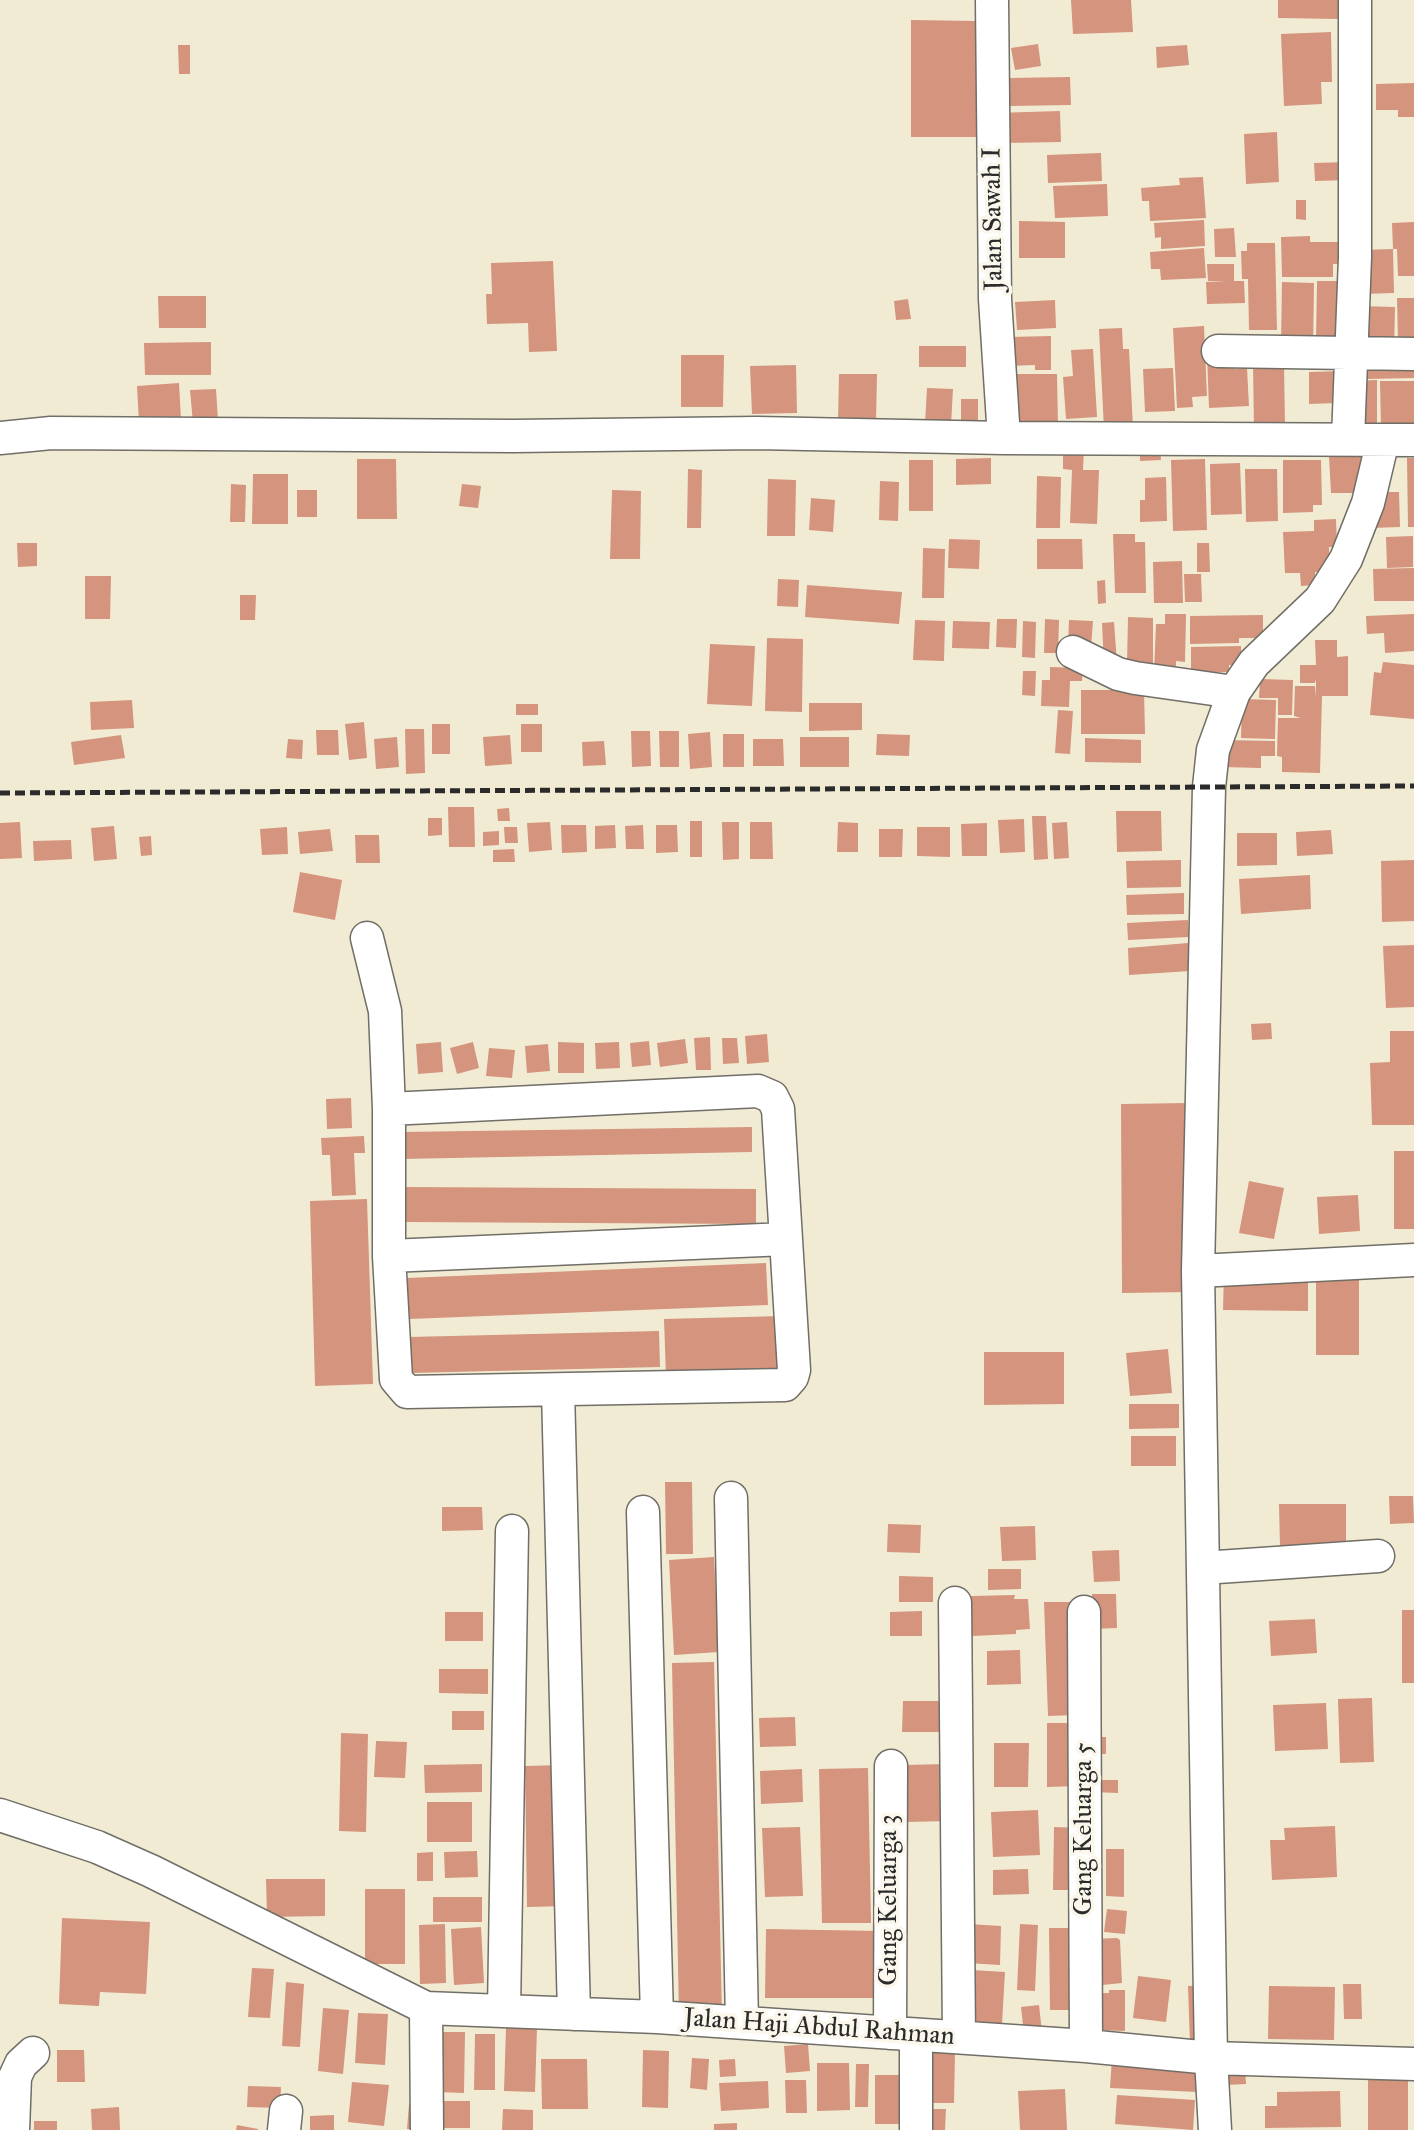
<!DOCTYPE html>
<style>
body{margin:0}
canvas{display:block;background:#f1ebd4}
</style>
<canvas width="1414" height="2130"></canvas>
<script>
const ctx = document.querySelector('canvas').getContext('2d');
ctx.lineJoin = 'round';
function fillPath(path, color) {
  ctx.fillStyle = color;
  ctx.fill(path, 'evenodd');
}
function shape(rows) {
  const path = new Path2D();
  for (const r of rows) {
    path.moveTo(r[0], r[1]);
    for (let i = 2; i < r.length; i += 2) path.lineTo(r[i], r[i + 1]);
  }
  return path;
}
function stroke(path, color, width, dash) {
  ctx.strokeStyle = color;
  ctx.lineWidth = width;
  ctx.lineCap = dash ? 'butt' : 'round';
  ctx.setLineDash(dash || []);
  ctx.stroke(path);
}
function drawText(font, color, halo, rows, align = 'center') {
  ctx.font = font + ' "IM FELL Great Primer",serif';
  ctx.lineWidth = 7;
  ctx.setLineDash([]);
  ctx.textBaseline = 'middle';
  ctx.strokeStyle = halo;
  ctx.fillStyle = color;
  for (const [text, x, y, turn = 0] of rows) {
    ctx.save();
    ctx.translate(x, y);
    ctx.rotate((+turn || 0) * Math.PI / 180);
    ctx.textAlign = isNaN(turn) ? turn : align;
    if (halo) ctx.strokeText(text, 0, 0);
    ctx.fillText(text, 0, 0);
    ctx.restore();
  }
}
fillPath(shape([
 [1071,0,1131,0,1133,32,1073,34],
 [1278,0,1340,0,1340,19,1278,18],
 [911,20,977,21,977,137,911,137],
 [1331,32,1332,82,1321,82,1322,104,1284,106,1281,34],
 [1038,44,1041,66,1015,70,1011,48],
 [178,45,190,45,190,74,179,74],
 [1187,45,1189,65,1157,68,1156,47],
 [1070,77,1071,105,1009,106,1009,78],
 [1414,83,1414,117,1398,117,1398,110,1376,110,1376,84],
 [1060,111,1061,142,1004,143,995,113],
 [1277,132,1279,182,1246,184,1244,134],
 [1101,153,1102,181,1048,183,1047,155],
 [1349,162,1350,180,1315,181,1314,163],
 [1203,177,1206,218,1150,221,1149,201,1142,201,1141,188,1180,185,1179,178],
 [1107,184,1108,216,1055,218,1053,186],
 [1296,200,1306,200,1306,220,1296,219],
 [1204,220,1205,246,1161,249,1161,237,1155,238,1154,223],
 [1019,221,1065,222,1065,258,1019,258],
 [1414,222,1414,276,1398,276,1397,249,1393,249,1392,223],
 [1234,228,1236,257,1215,257,1214,229],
 [1310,236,1310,242,1342,242,1342,264,1333,264,1333,277,1282,277,1281,237],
 [1247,243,1275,243,1277,330,1249,330,1248,279,1242,279,1241,251,1247,251],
 [1204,248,1206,278,1161,280,1160,269,1151,269,1150,252],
 [1393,249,1394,293,1363,294,1362,250],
 [553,261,557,351,529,352,528,323,487,324,486,294,492,294,491,263],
 [1207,264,1234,264,1234,281,1244,281,1245,303,1207,304,1206,282,1227,281,1208,281],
 [1317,281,1349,281,1348,350,1316,343],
 [1282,282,1314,283,1313,352,1281,344],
 [158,296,206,296,206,328,159,328],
 [1397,298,1414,298,1414,342,1398,342],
 [908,299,911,319,896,320,894,301],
 [1055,300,1056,328,1017,330,1015,302],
 [1360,306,1395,307,1394,352,1365,352],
 [1204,326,1207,396,1192,397,1193,407,1177,408,1173,328],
 [1122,328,1123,349,1129,349,1133,427,1104,429,1099,329],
 [1051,336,1051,370,1035,370,1035,365,1009,366,1009,337],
 [211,342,211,375,145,375,144,343],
 [919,346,966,346,966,367,919,367],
 [1093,349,1097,417,1066,419,1063,377,1073,376,1071,350],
 [1234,353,1235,369,1247,368,1249,406,1209,408,1207,355],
 [681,355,724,355,723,407,681,407],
 [1414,356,1414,378,1366,379,1365,357],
 [1284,362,1285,428,1254,429,1253,363],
 [796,365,797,413,752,414,750,366],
 [1173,368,1175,411,1145,412,1143,369],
 [1344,371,1337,403,1309,404,1309,372],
 [839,374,877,374,876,422,838,422],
 [1012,374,1057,374,1058,427,1012,427],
 [1377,380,1377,424,1352,424,1352,381],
 [1380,381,1414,381,1414,428,1381,428],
 [179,383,181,420,139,423,137,386],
 [927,388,953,389,951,425,925,424],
 [216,389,218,421,193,423,190,390],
 [961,399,978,399,978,427,961,427],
 [1140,445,1160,445,1161,460,1140,461],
 [1063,448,1084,448,1083,470,1099,470,1097,524,1070,523,1072,470,1063,469],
 [1362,456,1364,493,1331,493,1329,457],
 [991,458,991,484,956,485,956,459],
 [1407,458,1414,458,1414,527,1408,527],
 [357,459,396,459,397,519,357,519],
 [1205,459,1207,530,1173,531,1171,460],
 [909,460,933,460,933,511,909,511],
 [1283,460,1321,460,1322,505,1313,505,1313,512,1283,513],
 [1240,463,1242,514,1211,515,1210,464],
 [688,469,702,470,701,528,687,528],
 [1245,469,1277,469,1278,521,1246,522],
 [253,474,288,474,288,524,252,524],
 [1037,476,1061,477,1060,528,1036,528],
 [1166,477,1167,521,1140,522,1140,500,1145,500,1145,478],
 [768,479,796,480,795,536,767,536],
 [880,481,899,482,898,521,879,520],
 [231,484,246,485,245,522,230,522],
 [462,484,481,486,478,508,459,506],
 [297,490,317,490,317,517,297,517],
 [612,490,641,491,640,559,610,559],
 [1380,492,1399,492,1400,527,1371,528],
 [811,498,835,500,833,532,809,530],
 [1336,519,1337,547,1329,547,1330,572,1315,572,1316,585,1301,586,1300,573,1285,573,1283,532,1314,531,1314,520],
 [1113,534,1135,534,1135,542,1145,542,1146,593,1115,593],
 [1413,536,1413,567,1387,568,1386,537],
 [949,539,980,540,979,569,948,568],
 [1037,539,1082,539,1083,569,1037,569],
 [17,543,37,543,37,566,18,567],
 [1197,543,1209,543,1210,572,1197,572],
 [923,548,945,549,944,598,922,598],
 [1182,561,1183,603,1154,603,1153,562],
 [1414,568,1414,601,1374,601,1373,569],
 [1184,574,1201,574,1202,602,1185,602],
 [85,576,111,576,110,619,85,619],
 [778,579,799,580,798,607,777,606],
 [1105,580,1106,603,1098,604,1097,581],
 [807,585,902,592,899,624,805,617],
 [240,595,256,595,255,620,240,620],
 [1165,614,1186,614,1185,662,1176,661,1176,672,1154,672,1156,624,1165,624],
 [1414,614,1414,651,1385,653,1384,633,1367,634,1366,616],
 [1263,615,1263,638,1239,638,1239,643,1190,644,1190,616],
 [1128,617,1153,618,1153,666,1127,665],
 [997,619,1017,619,1016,648,996,647],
 [1045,619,1059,620,1058,653,1044,653],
 [915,620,945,621,944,661,913,660],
 [1069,620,1093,621,1091,647,1068,645],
 [953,621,990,622,989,649,952,648],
 [1023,621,1036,622,1035,658,1022,657],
 [1114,622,1117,663,1104,664,1102,623],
 [767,638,803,639,802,712,765,711],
 [1315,640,1337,640,1337,657,1348,656,1348,696,1322,696,1320,773,1282,772,1282,757,1277,756,1278,718,1301,718,1294,716,1295,686,1315,686,1316,697,1316,679,1315,683,1300,683,1300,665,1316,665],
 [710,644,755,646,752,706,707,704],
 [1241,646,1241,665,1229,665,1229,672,1191,673,1191,647],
 [1383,662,1414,665,1414,719,1370,715,1374,672,1381,673],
 [1050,667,1083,668,1082,681,1070,681,1069,707,1041,706,1042,680,1050,680],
 [1023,671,1036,671,1035,696,1022,695],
 [1260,679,1293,680,1292,715,1278,715,1278,698,1259,698],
 [1081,690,1144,690,1145,734,1081,734],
 [1242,699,1276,700,1275,739,1241,738],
 [132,700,134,728,91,730,90,702],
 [809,703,862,703,862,730,809,731],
 [516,704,538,704,538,715,516,715],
 [1058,710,1073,711,1070,754,1055,753],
 [364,722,367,758,349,760,345,724],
 [432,724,450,724,450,754,432,754],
 [521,724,542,724,542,752,521,752],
 [405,729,424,729,425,773,406,774],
 [316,730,338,730,339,755,317,755],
 [631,731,650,731,651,766,632,767],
 [659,731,679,731,679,767,660,767],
 [710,732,712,767,690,769,688,734],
 [723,734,744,734,744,767,723,767],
 [877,734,910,735,909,756,876,755],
 [121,735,125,758,74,765,71,742],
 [510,735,512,764,485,766,483,737],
 [397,737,399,767,376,769,374,739],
 [800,737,849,737,849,767,800,767],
 [1085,738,1141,740,1141,763,1085,762],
 [288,739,303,740,302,759,286,758],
 [753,739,783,739,784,766,753,766],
 [1222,740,1275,741,1275,756,1261,756,1261,768,1222,767],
 [604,741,606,765,583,766,582,742],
 [448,807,474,807,475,847,449,847],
 [509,808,510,821,498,821,497,809],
 [1116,811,1161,811,1162,851,1117,852],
 [1032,816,1046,816,1048,859,1034,860],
 [428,818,442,818,442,835,428,836],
 [1024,819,1025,852,1000,853,998,820],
 [690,821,702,821,702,857,690,857],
 [20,822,22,858,0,859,0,823],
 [550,822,552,850,529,852,527,823],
 [722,822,739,822,739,859,723,860],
 [750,822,772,822,773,859,750,859],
 [838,822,858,823,858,852,837,852],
 [1067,822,1069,858,1054,859,1052,823],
 [987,823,987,856,962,856,961,824],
 [561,825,586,825,587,852,562,853],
 [615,825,616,848,595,849,595,826],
 [643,825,644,849,626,849,625,826],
 [656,825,677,825,678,852,656,853],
 [114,826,117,859,94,861,91,828],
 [287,827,288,854,262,855,260,829],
 [504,827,517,827,518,843,505,843],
 [917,827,950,827,950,857,917,856],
 [330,829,333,851,300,854,298,832],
 [879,829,903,829,902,857,879,857],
 [1331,830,1333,854,1297,856,1296,832],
 [499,831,499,845,483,846,483,832],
 [1237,833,1277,833,1277,865,1237,866],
 [355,835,379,835,380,863,356,863],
 [151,836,152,855,141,856,139,837],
 [71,840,72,859,34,861,33,841],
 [514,849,515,862,493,862,493,850],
 [1181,860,1181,887,1127,888,1126,861],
 [1414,860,1414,921,1382,922,1381,861],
 [300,872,342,880,335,920,293,912],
 [1310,875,1311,909,1241,914,1239,879],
 [1184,893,1184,914,1127,915,1126,895],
 [1188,920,1189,937,1128,940,1127,923],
 [1188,943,1190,971,1129,975,1128,948],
 [1414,945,1414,1007,1386,1008,1383,946],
 [1271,1023,1272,1039,1252,1040,1251,1024],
 [1390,1031,1414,1031,1414,1125,1372,1125,1370,1063,1390,1062],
 [767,1034,769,1062,747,1064,745,1036],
 [710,1037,711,1070,696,1070,694,1038],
 [722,1038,737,1038,739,1063,723,1064],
 [685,1039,688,1063,660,1067,657,1043],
 [649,1041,651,1065,632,1067,630,1043],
 [441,1042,443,1072,418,1074,416,1044],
 [473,1042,479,1068,457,1074,450,1048],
 [558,1042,584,1043,584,1073,558,1073],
 [619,1042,620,1068,596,1069,595,1043],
 [548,1044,550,1071,527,1073,525,1046],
 [489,1048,515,1050,512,1078,486,1076],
 [351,1098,352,1128,327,1129,326,1099],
 [1189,1103,1191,1292,1122,1293,1121,1104],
 [752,1127,752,1152,402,1159,401,1132],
 [364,1136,365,1153,354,1153,356,1195,332,1196,330,1155,322,1155,321,1138],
 [1394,1151,1414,1151,1414,1229,1394,1229],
 [1249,1181,1284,1188,1274,1239,1239,1233],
 [404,1187,756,1189,756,1224,404,1222],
 [1358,1195,1360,1231,1319,1234,1317,1197],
 [367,1199,373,1384,315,1386,310,1201],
 [766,1263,768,1305,409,1319,407,1278],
 [1224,1273,1308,1275,1308,1311,1223,1310],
 [1316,1274,1359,1274,1359,1355,1316,1355],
 [783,1316,785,1375,666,1378,664,1319],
 [659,1331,660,1367,410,1373,409,1337],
 [1168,1349,1172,1393,1130,1396,1126,1353],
 [984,1352,1064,1352,1064,1404,984,1405],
 [1129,1404,1179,1404,1179,1428,1129,1429],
 [1131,1436,1176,1436,1176,1466,1131,1466],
 [665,1482,692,1482,693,1554,666,1554],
 [1389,1496,1413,1496,1414,1523,1390,1524],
 [1279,1504,1346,1504,1346,1546,1280,1547],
 [442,1507,482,1507,483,1530,442,1531],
 [888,1524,921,1525,920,1553,887,1552],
 [1035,1526,1036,1560,1002,1561,1000,1527],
 [1119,1550,1120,1581,1094,1582,1092,1551],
 [714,1557,719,1652,674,1655,669,1560],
 [988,1569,1021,1569,1021,1589,988,1590],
 [899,1576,933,1577,933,1602,899,1602],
 [1092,1594,1116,1594,1117,1628,1093,1629],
 [1015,1595,1014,1599,1028,1599,1030,1629,1016,1630,1016,1634,972,1636,971,1596],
 [1044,1602,1072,1602,1076,1715,1048,1716],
 [1402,1610,1414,1610,1414,1683,1402,1683],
 [922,1611,922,1636,890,1636,890,1612],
 [445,1612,483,1612,483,1641,445,1641],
 [1315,1619,1317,1653,1271,1656,1269,1621],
 [1020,1650,1021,1684,987,1685,987,1651],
 [714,1662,722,2015,679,2016,672,1663],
 [439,1669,488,1669,488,1694,439,1693],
 [1372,1698,1374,1762,1340,1763,1338,1699],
 [903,1701,939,1701,939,1732,902,1732],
 [1326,1703,1328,1749,1275,1751,1273,1705],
 [452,1711,484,1711,484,1730,452,1730],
 [795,1717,796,1746,760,1747,759,1718],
 [1047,1723,1078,1723,1078,1786,1047,1787],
 [341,1733,368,1734,366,1832,339,1831],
 [1090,1737,1106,1737,1106,1754,1091,1754],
 [376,1741,407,1742,405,1778,374,1777],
 [994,1743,1029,1743,1028,1787,994,1787],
 [482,1764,482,1792,425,1793,424,1765],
 [947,1764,949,1821,906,1822,904,1765],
 [565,1765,568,1906,527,1907,525,1766],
 [868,1768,871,1923,822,1923,819,1769],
 [802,1769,803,1802,761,1804,760,1771],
 [1093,1780,1118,1780,1118,1793,1092,1792],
 [427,1802,472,1802,472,1842,427,1842],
 [1038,1810,1040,1855,993,1857,991,1812],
 [1335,1826,1337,1877,1272,1880,1270,1840,1285,1840,1284,1828],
 [800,1827,803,1896,765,1897,762,1828],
 [1054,1827,1082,1828,1081,1890,1053,1890],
 [1106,1849,1124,1849,1124,1897,1106,1896],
 [477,1851,478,1877,445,1878,444,1852],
 [433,1852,433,1881,417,1881,417,1853],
 [1028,1869,1029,1894,993,1895,993,1870],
 [266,1879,325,1879,325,1916,267,1917],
 [365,1889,405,1889,405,1964,365,1964],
 [433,1897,482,1897,482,1922,433,1922],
 [1107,1909,1127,1911,1125,1934,1104,1932],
 [62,1918,150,1922,146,1994,100,1992,99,2006,59,2004],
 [445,1924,446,1983,420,1984,419,1925],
 [968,1924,1001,1926,1000,1965,967,1963],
 [1020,1924,1038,1925,1035,1991,1017,1990],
 [481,1927,484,1983,454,1985,451,1929],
 [1049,1928,1081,1928,1081,2010,1050,2010],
 [766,1929,880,1931,879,1998,765,1998],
 [1117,1938,1120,1940,1122,1983,1092,1986,1090,1939],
 [252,1968,274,1969,270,2018,248,2017],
 [972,1970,1005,1972,1002,2024,996,2024,995,2026,969,2022],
 [1138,1976,1171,1980,1166,2022,1133,2018],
 [286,1982,304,1984,300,2047,282,2046],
 [1343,1984,1361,1984,1362,2019,1344,2019],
 [1207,1985,1208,2045,1190,2045,1188,1986],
 [1269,1986,1335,1987,1334,2040,1268,2039],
 [1109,1990,1125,1990,1125,2031,1093,2030,1093,1993,1109,1993],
 [1039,2005,1042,2032,1024,2034,1021,2007],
 [323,2008,349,2010,343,2074,318,2071],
 [358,2013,388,2014,385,2065,355,2063],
 [506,2028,537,2028,535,2092,504,2091],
 [439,2032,465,2032,464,2093,438,2092],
 [475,2034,495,2034,495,2090,474,2090],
 [808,2044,810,2071,786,2073,784,2046],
 [57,2050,84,2050,85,2082,57,2082],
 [643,2050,669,2051,668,2108,642,2107],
 [924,2052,955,2052,954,2103,924,2103],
 [1112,2057,1199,2062,1197,2092,1110,2088],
 [692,2058,709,2059,707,2090,690,2088],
 [541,2059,587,2059,588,2109,542,2109],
 [735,2059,736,2076,720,2077,719,2060],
 [817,2063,849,2063,850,2110,817,2111],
 [856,2064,869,2064,868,2107,855,2107],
 [1245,2068,1246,2084,1226,2085,1225,2069],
 [875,2075,899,2075,900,2124,875,2124],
 [785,2080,806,2080,807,2113,786,2113],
 [1368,2080,1408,2080,1408,2130,1368,2130],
 [768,2081,769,2108,721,2111,719,2083],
 [352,2082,389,2085,384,2126,348,2122],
 [248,2086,281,2087,280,2108,247,2107],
 [1065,2089,1067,2130,1020,2130,1018,2091],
 [1340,2091,1341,2127,1265,2128,1265,2106,1277,2106,1277,2092],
 [1117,2095,1195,2100,1193,2130,1115,2124],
 [439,2101,470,2101,470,2128,439,2128],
 [409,2104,421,2105,419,2130,407,2129],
 [119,2107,120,2130,92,2130,91,2109],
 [503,2109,533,2110,533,2130,502,2130],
 [925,2109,946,2109,945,2130,924,2130],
 [334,2115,334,2130,310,2130,310,2116],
 [34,2121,57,2121,57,2130,34,2130],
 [737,2123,737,2130,714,2130,714,2124],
 [237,2125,258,2129,258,2130,236,2130]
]), '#d5947d');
const minor = shape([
 [992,0,995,299,1004,438],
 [1218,351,1414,354],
 [0,438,51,433,513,436,757,433,1004,438,1414,440],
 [1348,439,1355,257,1355,0],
 [1073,652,1118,674,1135,678,1234,692],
 [367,938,385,1011,389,1109,389,1256,396,1379,407,1392,785,1385,792,1377,794,1370,778,1109,772,1097,758,1091,389,1109],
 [389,1256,786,1239],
 [1198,1271,1414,1260],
 [558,1390,574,2014],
 [731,1498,742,2022],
 [643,1512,657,2017],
 [1203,1568,1378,1556],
 [955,1603,959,2037],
 [1084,1612,1086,2046],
 [0,1815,97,1847,151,1871,426,2008,657,2017,1086,2046,1211,2058,1414,2064],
 [426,2008,427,2130],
 [504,2010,512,1531],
 [890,2033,891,1766],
 [916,2035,916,2130],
 [13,2130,15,2077,21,2064,33,2053],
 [284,2130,286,2111],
 [1215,2130,1211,2058,1198,1271,1209,787,1213,750,1234,692,1254,663,1320,600,1346,559,1368,503,1383,440]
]);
stroke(minor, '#706e66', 35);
stroke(minor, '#fff', 32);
stroke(shape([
 [0,793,1414,786]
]), '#2b2b2b', 5, [10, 5]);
drawText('26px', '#2b2b2b', '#fbf7ec', [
 ["Jalan Sawah I",994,219,-91],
 ["Gang Keluarga 5",1085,1829,-90],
 ["Gang Keluarga 3",890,1900,-90],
 ["Jalan Haji Abdul Rahman",819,2028,4]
]);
</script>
